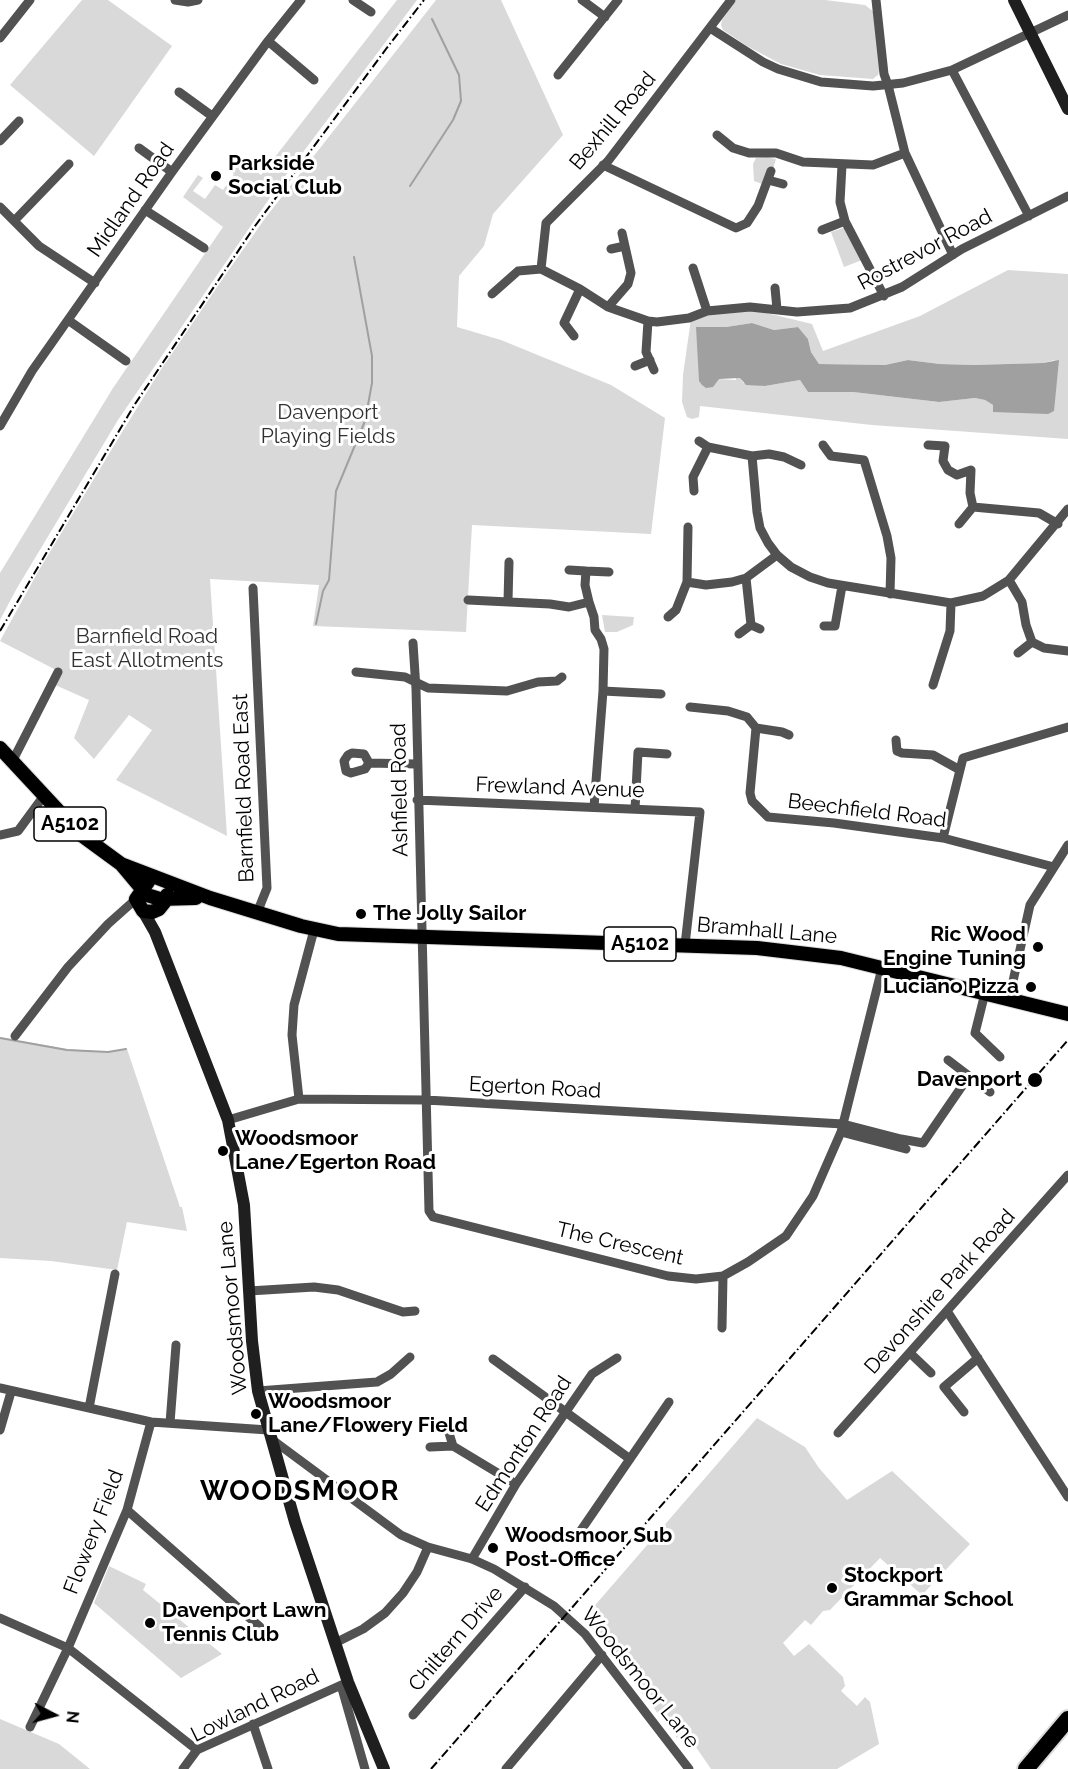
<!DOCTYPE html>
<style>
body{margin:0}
#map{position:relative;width:1068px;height:1769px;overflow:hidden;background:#fff;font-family:Raleway,sans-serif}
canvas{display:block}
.north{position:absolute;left:24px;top:1685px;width:60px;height:60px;-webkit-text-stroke:4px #fff;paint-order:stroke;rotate:96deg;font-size:16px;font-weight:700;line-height:24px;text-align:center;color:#000}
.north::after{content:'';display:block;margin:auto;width:21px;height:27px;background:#000;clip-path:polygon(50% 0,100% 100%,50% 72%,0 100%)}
</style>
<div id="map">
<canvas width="1068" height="1769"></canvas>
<div class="north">N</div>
</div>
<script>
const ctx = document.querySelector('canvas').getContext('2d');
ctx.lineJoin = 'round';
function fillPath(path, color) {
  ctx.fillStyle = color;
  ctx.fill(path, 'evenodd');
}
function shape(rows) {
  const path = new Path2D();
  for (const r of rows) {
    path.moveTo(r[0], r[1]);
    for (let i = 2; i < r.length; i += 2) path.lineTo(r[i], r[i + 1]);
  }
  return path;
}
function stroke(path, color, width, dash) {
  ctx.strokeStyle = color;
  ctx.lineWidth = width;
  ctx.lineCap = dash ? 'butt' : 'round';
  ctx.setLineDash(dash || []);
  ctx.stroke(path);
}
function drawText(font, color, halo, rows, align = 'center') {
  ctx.font = font + ' Raleway,sans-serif';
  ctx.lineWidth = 6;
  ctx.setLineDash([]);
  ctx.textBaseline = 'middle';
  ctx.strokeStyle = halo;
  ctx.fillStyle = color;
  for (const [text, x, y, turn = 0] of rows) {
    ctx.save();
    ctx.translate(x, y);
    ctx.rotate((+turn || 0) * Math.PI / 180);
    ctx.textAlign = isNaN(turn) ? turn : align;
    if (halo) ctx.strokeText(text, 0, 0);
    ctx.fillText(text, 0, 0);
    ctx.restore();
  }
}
fillPath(shape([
 [82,0,108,0,172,46,94,156,10,85],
 [397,0,417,0,280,183,118,420,17,588,0,620,0,573,113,388,223,227,183,197,198,175,203,178,193,191,205,199,215,185,223,190,234,174,227,169,236,157,261,175],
 [436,0,501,0,563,135,493,214,484,246,459,276,457,327,501,340,611,385,665,418,651,534,472,525,466,632,313,626,319,585,210,579,227,836,116,780,152,730,129,715,94,759,74,738,89,700,53,684,56,670,0,641,39,570,121,434,158,374,226,274,266,217],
 [736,0,825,0,865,5,874,12,880,68,878,75,873,79,820,75,781,64,747,46,723,30,721,25,722,20],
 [767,157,776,159,773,169,762,184,754,181,753,164,756,158],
 [846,227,862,260,844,267,831,232],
 [1008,270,1068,274,1068,439,872,425,700,406,699,417,692,419,687,417,682,402,683,375,691,319,703,314,750,309,812,324,823,351,920,316],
 [752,323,774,330,798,327,808,339,811,352,819,364,885,365,908,360,940,364,972,365,1043,363,1055,360,993,412,993,405,985,400,975,398,939,402,853,392,808,392,800,380,765,386,743,383,741,379,741,370,744,369,744,364,741,355,736,356,736,380,719,379,726,327],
 [602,615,634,617,633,625,617,632,605,632],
 [0,1037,67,1049,108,1052,127,1049,180,1207,182,1207,187,1231,127,1222,117,1270,51,1261,0,1258],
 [757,1418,805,1447,819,1468,847,1500,892,1471,970,1544,922,1595,880,1558,830,1610,823,1611,811,1625,805,1620,783,1643,794,1656,809,1644,843,1677,845,1686,841,1691,857,1706,865,1697,870,1702,879,1744,837,1769,711,1769,687,1734,677,1738,584,1618],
 [109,1566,146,1584,143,1590,222,1654,181,1678,94,1603],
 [0,1719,59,1744,90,1769,0,1769]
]), '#d9d9d9');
fillPath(shape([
 [752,323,774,330,798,327,808,339,811,352,819,364,885,365,908,360,940,364,973,365,1043,363,1059,360,1054,411,1048,414,993,412,993,405,985,400,975,398,939,402,853,392,808,392,800,380,765,386,746,385,740,378,719,379,713,387,706,388,702,385,699,381,696,327,726,327]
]), '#a0a0a0');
stroke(shape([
 [410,186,453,120,461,101,459,75,432,19],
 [316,624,323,591,329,580,336,491,365,421,372,383,372,356,354,257],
 [0,1038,67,1050,108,1052,126,1049]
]), '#a0a0a0', 2);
const primary = shape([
 [0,748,80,834,121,864,147,895,160,899,196,898],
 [121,864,210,898,301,926,338,934,757,948,841,958,1068,1014],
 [148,882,136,899,143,911,152,912,159,909,167,899,167,895]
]);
const highway = shape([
 [1026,1769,1068,1719]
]);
stroke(primary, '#dbdbdb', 16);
stroke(highway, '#dbdbdb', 20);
stroke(shape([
 [175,0,188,2,198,0],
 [353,0,371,12],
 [582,0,605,17],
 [876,0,884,74,888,85,905,153,953,255],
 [710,28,763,62,778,69,821,82,873,86,903,83,952,70,1068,15],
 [0,38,30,0],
 [268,41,314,80],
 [952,70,1029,216],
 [558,75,618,0],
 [179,92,212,116],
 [717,135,733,148,749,153,776,153,803,162,873,165,905,153],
 [0,141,19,121],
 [139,148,172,172],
 [603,165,736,228,747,223,758,206,771,171],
 [842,165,840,202,845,221,884,296],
 [768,180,783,184],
 [0,207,39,246,95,283],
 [145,210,204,248],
 [14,221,69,164],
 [822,230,845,221],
 [611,249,625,246],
 [693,268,707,311],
 [541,269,546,223,608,161,731,0],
 [775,288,777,309],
 [492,294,518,271,541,269,580,289,608,307,648,321,657,322,689,318,707,311,750,307,797,312,850,308,902,287,962,249,1068,196],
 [608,307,628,284,631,273,622,233],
 [68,320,126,361],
 [648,321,646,352,654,370],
 [574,336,564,323,580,289],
 [635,366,650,360],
 [0,426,32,371,172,172,268,41,301,0],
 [699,441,708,447,752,456,757,512,760,528,768,543,777,555,791,567,810,577,828,583,951,603,983,596,1009,580,1068,509],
 [823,445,831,456,864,460,887,536,891,558,890,594],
 [928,445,945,446,943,461,948,470,957,475,971,470,970,493,973,507],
 [752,456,769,454,784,457,801,465],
 [694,491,693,477,708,447],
 [959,524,973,507,1039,513,1058,524],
 [569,570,586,571],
 [746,578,751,625],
 [1009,580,1022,602,1026,625,1032,642,1044,648,1068,651],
 [687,582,688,527],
 [253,588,267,888,257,913],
 [468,600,550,604,569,607,589,602,594,617,595,630,601,639,604,649,603,691,594,807],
 [508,601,509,562],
 [589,602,585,585,586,571,609,572],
 [668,617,676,610,687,582,706,585,732,582,746,578,777,555],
 [824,626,835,626,842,586],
 [739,634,751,625,760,629],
 [413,643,416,689,429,1211,433,1217,668,1276,696,1279,723,1276,748,1262,786,1236,813,1196,841,1132,882,968],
 [1018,653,1032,642],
 [356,672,405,677,428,688,507,691,538,682,557,681,562,677],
 [933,685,950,631,951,603],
 [603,691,661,694],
 [690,707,728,711,747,717,756,728],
 [789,735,782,732,756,728,750,793,752,801,768,817,834,823,943,838,1054,867],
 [896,740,897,751,902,753,933,755,960,770],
 [12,762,58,672],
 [369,763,364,754,352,753,348,755,344,761,346,771,351,773,365,769,369,763,416,764],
 [417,800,700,812,685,945],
 [635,809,638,752,667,754],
 [0,835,18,831,43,797],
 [943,838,963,758,1068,727],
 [985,993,975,1033,1000,1057],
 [1009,999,1030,905,1068,845],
 [15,1036,68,967,108,924,136,899],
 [948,1060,990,1092],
 [299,1099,292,1035,294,1005,314,930],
 [228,1120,299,1099,426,1100,843,1124,901,1139,923,1143,969,1076],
 [841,1132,906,1149],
 [249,1291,314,1287,338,1290,403,1312,415,1311],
 [947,1311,1068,1497],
 [722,1328,723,1276],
 [910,1353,931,1373],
 [493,1359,630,1459],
 [0,1388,151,1422],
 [258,1391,377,1382,391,1374,410,1357],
 [89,1408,115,1274],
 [964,1412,944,1387,978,1358],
 [170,1423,176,1345],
 [0,1430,11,1392],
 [449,1433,453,1446,516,1484],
 [838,1433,1068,1175],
 [274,1441,401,1535,428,1547,472,1559,494,1569,554,1606,585,1634,689,1769],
 [430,1447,453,1446],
 [127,1510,260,1627],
 [575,1539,669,1402],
 [472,1559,516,1484,592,1374,617,1358],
 [0,1618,68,1648,197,1750],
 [335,1643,363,1629,385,1613,403,1593,417,1572,428,1547],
 [341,1685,365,1769],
 [413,1715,525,1587],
 [253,1724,268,1769],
 [30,1727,68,1648,127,1510,151,1422,268,1430],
 [183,1769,197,1750,348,1682],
 [506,1769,602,1655]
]), '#525252', 9);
stroke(shape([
 [1014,0,1068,109],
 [143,911,155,932,228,1120,244,1205,252,1341,258,1391,295,1522,318,1591,348,1682,384,1769]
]), '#1f1f1f', 12);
stroke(primary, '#000', 14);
stroke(highway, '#000', 16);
stroke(shape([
 [0,631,135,404,255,226,386,49,424,0],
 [431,1769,1068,1040]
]), '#000', 2, [9, 3, 1.5, 3]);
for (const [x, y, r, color] of [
 [216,176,6,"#000"],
 [361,914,6,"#000"],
 [1038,947,6,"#000"],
 [1031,987,6,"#000"],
 [1035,1080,8,"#000"],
 [223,1151,6,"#000"],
 [256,1414,6,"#000"],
 [493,1548,6,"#000"],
 [832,1588,6,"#000"],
 [150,1623,6,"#000"]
]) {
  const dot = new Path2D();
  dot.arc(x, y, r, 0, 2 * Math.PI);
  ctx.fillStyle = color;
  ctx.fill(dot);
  stroke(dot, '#fff', 2);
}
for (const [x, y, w] of [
 [70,824,72],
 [640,944,72]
]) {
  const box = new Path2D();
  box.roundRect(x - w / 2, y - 17, w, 34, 4.5);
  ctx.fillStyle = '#fff';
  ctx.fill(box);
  stroke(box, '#000', 1.5);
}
drawText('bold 20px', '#000', null, [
 ["A5102",70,824],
 ["A5102",640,944]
]);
drawText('21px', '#000', '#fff', [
 ["Bexhill Road",613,121,-50],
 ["Midland Road",131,200,-55],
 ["Rostrevor Road",925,250,-28],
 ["Barnfield Road East",244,788,-92],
 ["Frewland Avenue",560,788,2],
 ["Ashfield Road",400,790,-91],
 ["Beechfield Road",867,811,7],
 ["Bramhall Lane",767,931,5],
 ["Egerton Road",535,1088,3],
 ["The Crescent",620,1244,13],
 ["Devonshire Park Road",940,1292,-48],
 ["Woodsmoor Lane",233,1308,-95],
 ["Edmonton Road",524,1444,-57],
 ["Flowery Field",94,1532,-69],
 ["Chiltern Drive",456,1639,-49],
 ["Woodsmoor Lane",640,1678,51],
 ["Lowland Road",255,1706,-26]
]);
drawText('bold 21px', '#000', '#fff', [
 ["Parkside",228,164],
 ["Social Club",228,188],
 ["The Jolly Sailor",373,914],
 ["Ric Wood",1026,935,"right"],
 ["Engine Tuning",1026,959,"right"],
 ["Luciano Pizza",1019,987,"right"],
 ["Davenport",1022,1080,"right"],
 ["Woodsmoor",235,1139],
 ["Lane/Egerton Road",235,1163],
 ["Woodsmoor",268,1402],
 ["Lane/Flowery Field",268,1426],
 ["Woodsmoor Sub",505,1536],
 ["Post-Office",505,1560],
 ["Stockport",844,1576],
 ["Grammar School",844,1600],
 ["Davenport Lawn",162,1611],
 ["Tennis Club",162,1635]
], 'left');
drawText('21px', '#303030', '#fff', [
 ["Davenport",328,413],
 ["Playing Fields",328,437],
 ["Barnfield Road",147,637],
 ["East Allotments",147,661]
]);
ctx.letterSpacing = '1.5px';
drawText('bold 27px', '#000', '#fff', [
 ["WOODSMOOR",300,1492]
]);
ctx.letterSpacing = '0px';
</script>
